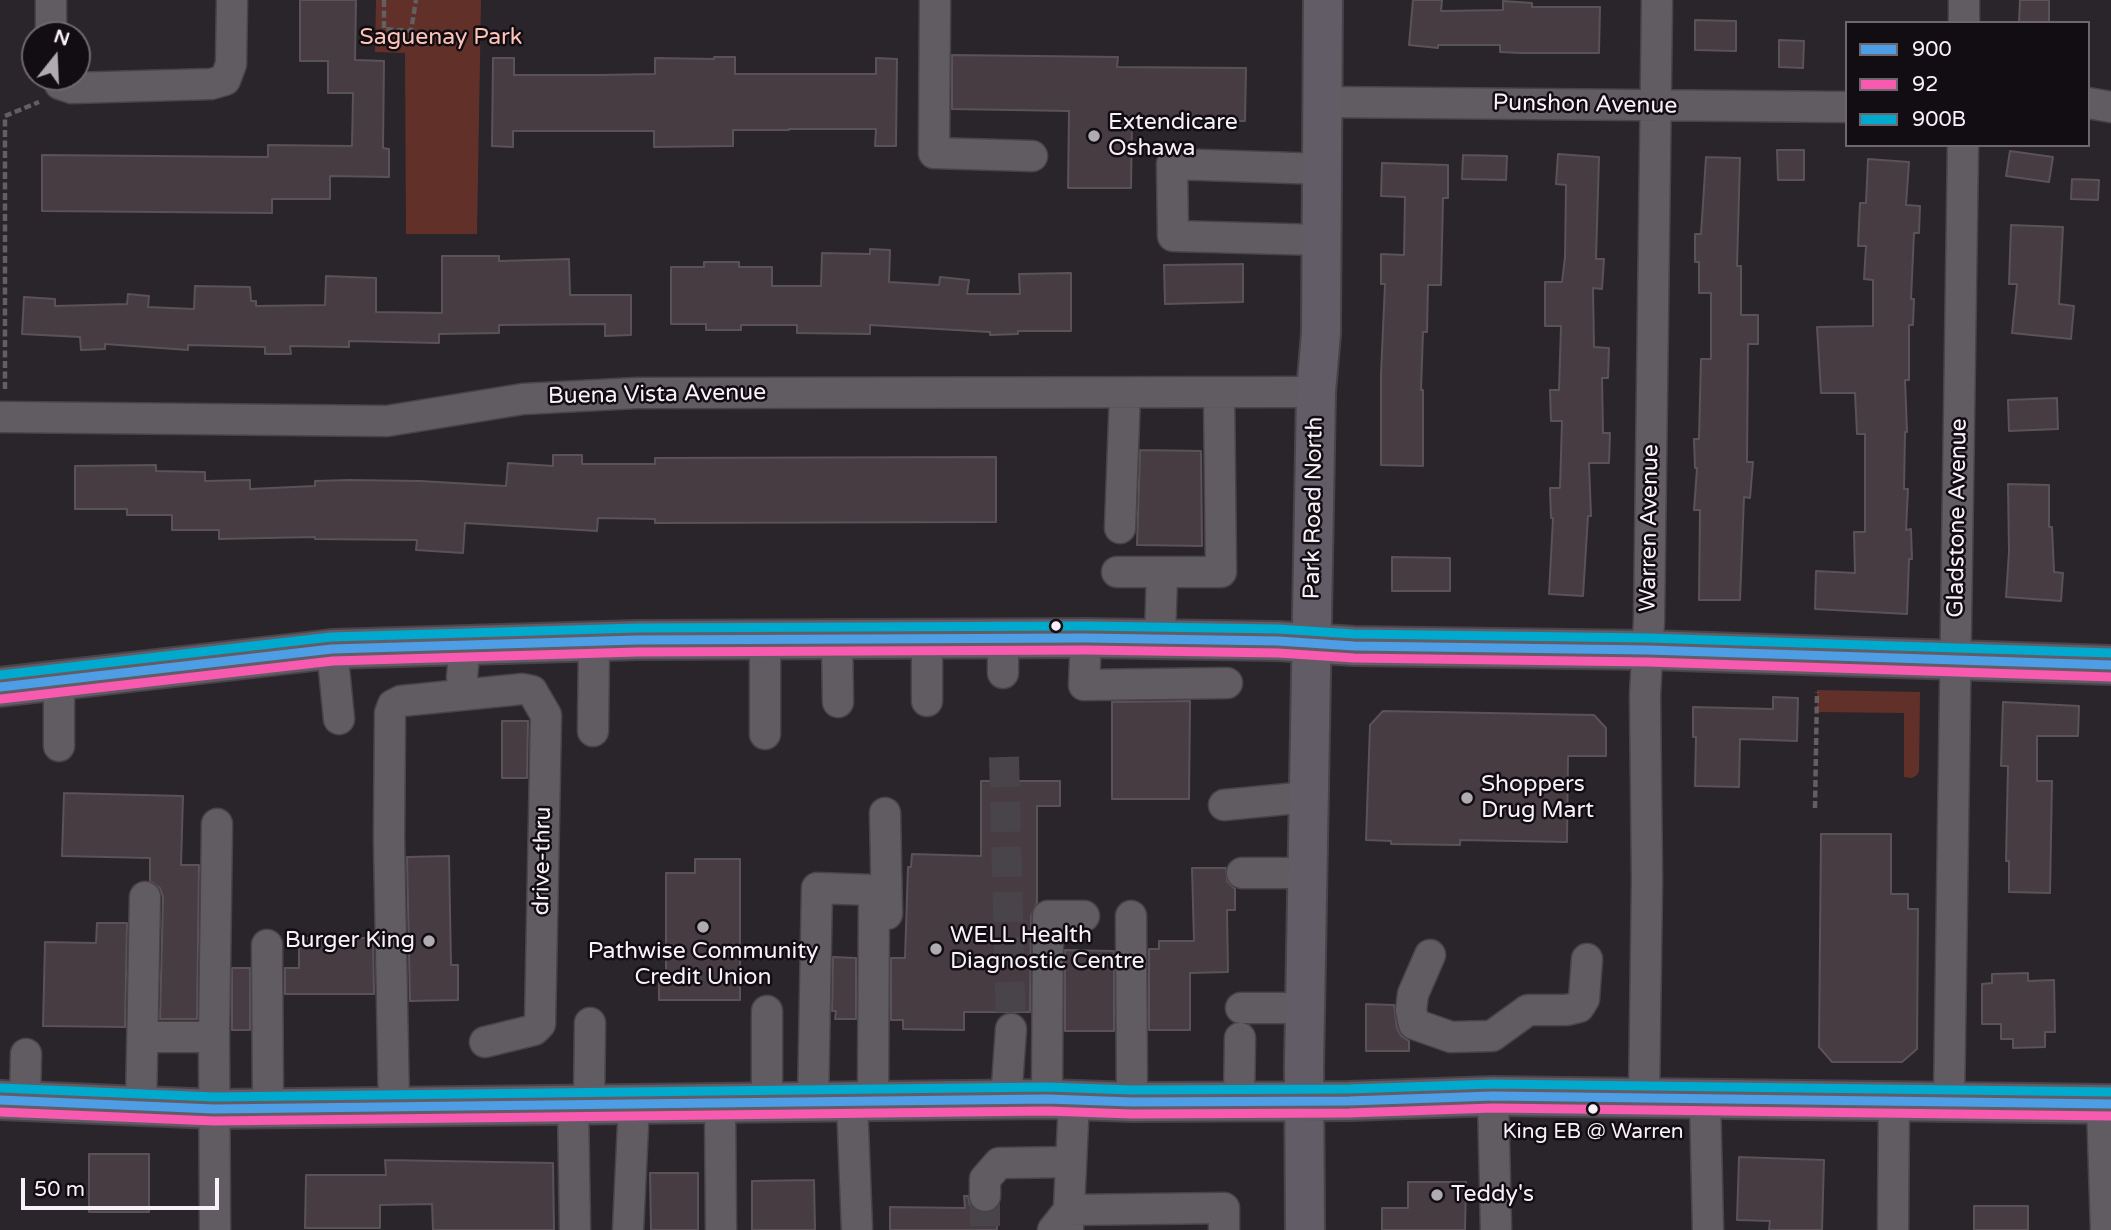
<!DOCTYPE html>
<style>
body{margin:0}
#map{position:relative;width:2111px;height:1230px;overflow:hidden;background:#2a252a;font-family:"Varela Round",sans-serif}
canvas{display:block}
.legend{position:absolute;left:1845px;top:21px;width:245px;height:126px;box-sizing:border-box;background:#120d12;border:2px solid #6e686e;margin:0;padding:9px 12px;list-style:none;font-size:21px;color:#f8f1f9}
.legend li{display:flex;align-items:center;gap:14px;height:35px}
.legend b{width:35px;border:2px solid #6e686e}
.north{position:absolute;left:21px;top:21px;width:70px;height:70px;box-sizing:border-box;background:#120d12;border:2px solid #6e686e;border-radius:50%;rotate:18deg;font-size:19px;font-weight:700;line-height:28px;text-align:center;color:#f8f1f9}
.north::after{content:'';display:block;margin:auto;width:24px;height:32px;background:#b0aab1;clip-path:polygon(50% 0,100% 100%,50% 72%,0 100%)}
.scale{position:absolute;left:21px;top:1178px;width:198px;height:32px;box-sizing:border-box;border:4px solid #f8f1f9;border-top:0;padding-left:9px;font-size:21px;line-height:24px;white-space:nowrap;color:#f8f1f9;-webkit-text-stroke:5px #120d12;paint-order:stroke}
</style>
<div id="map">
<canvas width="2111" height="1230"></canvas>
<ul class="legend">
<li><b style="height:9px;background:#4d9ee5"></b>900</li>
<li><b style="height:9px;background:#f75aaf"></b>92</li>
<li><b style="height:9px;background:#00a9ce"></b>900B</li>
</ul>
<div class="north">N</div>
<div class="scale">50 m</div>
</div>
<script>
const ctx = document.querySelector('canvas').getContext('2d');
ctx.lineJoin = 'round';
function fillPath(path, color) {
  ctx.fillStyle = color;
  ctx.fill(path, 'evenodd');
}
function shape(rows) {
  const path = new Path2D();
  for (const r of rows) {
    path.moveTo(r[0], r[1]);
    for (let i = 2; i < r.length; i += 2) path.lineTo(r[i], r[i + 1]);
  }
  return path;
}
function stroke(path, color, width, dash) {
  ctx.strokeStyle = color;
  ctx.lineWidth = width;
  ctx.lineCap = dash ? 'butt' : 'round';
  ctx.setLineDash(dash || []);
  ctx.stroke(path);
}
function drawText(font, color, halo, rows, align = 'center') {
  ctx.font = font + ' "Varela Round",sans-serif';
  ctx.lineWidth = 5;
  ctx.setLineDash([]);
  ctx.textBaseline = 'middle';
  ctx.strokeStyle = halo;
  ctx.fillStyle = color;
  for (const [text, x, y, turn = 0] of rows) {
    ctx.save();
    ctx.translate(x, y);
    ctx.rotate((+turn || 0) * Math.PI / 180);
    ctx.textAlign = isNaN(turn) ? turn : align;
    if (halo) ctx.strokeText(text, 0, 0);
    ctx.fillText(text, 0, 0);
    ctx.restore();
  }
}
fillPath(shape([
 [376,0,481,0,477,234,406,234,405,53,375,52],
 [1817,690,1920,692,1919,771,1917,775,1912,778,1904,777,1904,713,1817,712]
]), '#613129');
const building = shape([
 [300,0,356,0,355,60,384,61,383,148,389,149,389,177,330,176,330,199,272,199,272,213,42,211,42,155,268,157,268,145,352,146,353,93,328,93,328,61,300,61,300,0],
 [1413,0,1442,0,1441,11,1503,10,1503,1,1532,3,1532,7,1600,7,1599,53,1521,53,1500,52,1500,45,1438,45,1438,48,1409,45,1413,0],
 [2020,0,2049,0,2049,23,2019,23,2020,0],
 [1695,20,1736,21,1736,51,1695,50,1695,20],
 [1779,40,1804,41,1803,68,1779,67,1779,40],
 [952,55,1118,57,1117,67,1246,68,1245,121,1132,120,1131,188,1068,188,1069,111,952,109,952,55],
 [714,57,735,57,735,74,876,74,876,58,897,59,896,146,875,146,876,129,789,129,789,130,733,130,733,146,654,147,654,131,513,131,513,147,492,146,493,58,514,58,514,75,600,75,655,74,655,58,714,59,714,57],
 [1777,150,1804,150,1804,180,1778,180,1777,150],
 [2010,151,2053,157,2049,182,2006,176,2010,151],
 [1558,154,1599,157,1596,259,1604,259,1602,289,1593,288,1594,347,1609,348,1608,378,1602,378,1603,433,1610,433,1609,463,1589,463,1591,516,1588,516,1583,596,1549,594,1553,518,1551,518,1550,488,1560,488,1562,421,1551,421,1550,390,1559,390,1561,326,1545,326,1545,282,1562,282,1565,257,1566,185,1556,184,1558,154],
 [1463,155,1507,156,1506,180,1462,179,1463,155],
 [1706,157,1740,158,1737,266,1741,266,1741,315,1758,315,1758,344,1748,344,1747,462,1753,462,1750,498,1744,497,1740,600,1699,600,1700,510,1694,510,1697,468,1695,468,1694,439,1699,439,1701,359,1711,359,1711,293,1699,293,1699,262,1695,262,1695,234,1701,234,1706,157],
 [1868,159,1909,162,1906,205,1920,206,1919,233,1914,233,1911,299,1914,299,1913,325,1909,325,1909,380,1905,380,1907,432,1905,432,1904,489,1908,489,1906,530,1911,529,1912,559,1909,559,1907,614,1815,609,1816,571,1855,573,1854,532,1865,532,1865,434,1857,434,1855,393,1821,393,1817,327,1873,326,1873,280,1864,279,1866,246,1858,246,1860,203,1866,203,1868,159],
 [1382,163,1448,165,1448,198,1443,198,1441,285,1428,285,1427,332,1423,332,1421,390,1423,390,1423,466,1381,465,1381,374,1385,284,1381,284,1381,254,1404,255,1405,197,1381,196,1382,163],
 [2072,179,2099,180,2098,200,2071,199,2072,179],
 [2011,225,2063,227,2059,304,2074,306,2071,339,2012,333,2017,284,2009,284,2011,225],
 [870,249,890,250,889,282,939,285,940,277,969,280,967,294,1020,294,1019,274,1071,273,1071,331,1018,331,1018,334,990,335,990,332,870,325,870,334,797,333,797,325,741,325,741,330,706,330,706,324,671,324,671,267,704,267,704,262,739,262,739,267,772,267,772,286,821,286,822,253,870,254,870,249],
 [442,256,499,256,499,261,569,259,570,295,631,295,631,335,605,336,605,324,499,325,499,333,439,334,439,343,349,341,349,347,290,346,291,354,265,354,265,347,188,345,188,350,105,344,105,349,81,350,80,337,22,334,24,297,55,299,55,306,127,304,128,294,149,296,148,307,194,309,195,286,250,287,251,301,256,301,256,306,325,305,326,276,376,278,376,312,442,313,442,256],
 [1243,264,1243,302,1165,304,1164,265,1243,264],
 [2057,398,2058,429,2009,431,2008,400,2057,398],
 [1140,450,1201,451,1202,546,1137,545,1140,450],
 [553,455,582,455,582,464,655,464,655,458,996,457,996,522,655,523,655,519,598,518,597,531,465,523,463,553,416,550,417,540,315,539,315,537,219,539,219,530,172,530,172,515,127,515,127,509,75,509,75,466,156,465,156,471,205,472,205,481,250,480,250,489,315,486,315,481,349,480,420,481,506,486,508,463,553,466,553,455],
 [2008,484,2049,485,2049,527,2052,527,2054,572,2063,573,2061,601,2006,597,2009,552,2008,484],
 [1392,557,1450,558,1450,591,1392,591,1392,557],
 [1773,697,1798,698,1797,741,1740,739,1739,787,1695,786,1696,737,1693,737,1693,707,1773,709,1773,697],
 [1190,701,1189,799,1112,799,1112,702,1190,701],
 [2003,702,2079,706,2078,736,2037,736,2037,781,2052,781,2050,893,2009,892,2009,861,2006,861,2008,766,2001,766,2003,702],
 [1383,711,1594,715,1606,728,1606,756,1568,756,1567,842,1460,840,1460,845,1391,844,1391,841,1366,840,1370,725,1383,711],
 [502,721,528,721,527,778,502,778,502,721],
 [981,781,1060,781,1060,806,1037,806,1037,903,1031,916,1030,1012,964,1012,964,1030,903,1029,903,1020,891,1020,891,958,905,958,908,867,911,867,912,854,981,856,981,781],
 [64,793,183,796,181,865,199,865,197,1019,160,1019,163,897,160,888,150,881,150,858,62,856,64,793],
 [1821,834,1891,834,1891,894,1908,894,1908,909,1918,909,1917,1049,1902,1062,1832,1062,1819,1047,1821,834],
 [449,856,451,965,458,965,458,1000,410,1001,407,857,449,856],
 [695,859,740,859,740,1000,659,1000,659,980,666,980,666,873,695,873,695,859],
 [1192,868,1226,868,1227,881,1235,889,1235,910,1227,910,1228,972,1190,973,1190,1030,1149,1030,1149,949,1159,949,1159,941,1194,941,1192,868],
 [97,923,127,923,125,1027,43,1026,45,942,96,943,97,923],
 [299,938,373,938,374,994,285,994,285,968,299,968,299,938],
 [1065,950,1114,951,1114,1031,1065,1031,1065,950],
 [833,957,856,958,856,1019,835,1019,836,1011,832,1011,833,957],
 [232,968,250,968,250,1030,232,1030,232,968],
 [2028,973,2028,981,2054,980,2055,1032,2045,1032,2045,1047,2013,1048,2013,1039,2001,1039,2001,1024,1982,1024,1982,984,1992,983,1992,974,2028,973],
 [1366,1004,1394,1005,1397,1028,1401,1036,1409,1041,1409,1051,1366,1051,1366,1004],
 [89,1154,149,1154,149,1212,89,1212,89,1154],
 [1739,1157,1824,1160,1822,1230,1769,1230,1770,1221,1737,1220,1739,1157],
 [385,1160,553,1163,554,1230,433,1230,432,1204,380,1205,380,1228,305,1228,306,1175,386,1175,385,1160],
 [650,1173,698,1173,698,1230,651,1230,650,1173],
 [814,1180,815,1230,752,1230,752,1181,814,1180],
 [1408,1182,1466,1182,1465,1230,1382,1230,1382,1208,1408,1208,1408,1182],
 [964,1196,968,1196,970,1205,977,1211,986,1213,996,1209,997,1230,890,1230,890,1207,965,1208,964,1196],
 [1974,1206,2028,1206,2028,1230,1974,1230,1974,1206]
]);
fillPath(building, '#483c43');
stroke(building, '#595357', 2);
stroke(shape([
 [1004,757,1011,1029],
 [985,1196,985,1230]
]), '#494449', 30, [30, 15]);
const minor = shape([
 [51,0,51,35],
 [935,0,934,153,1032,156],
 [1964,23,1964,0],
 [56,77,60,84,72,88,211,84,225,80,231,64,232,0],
 [1322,102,1847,107],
 [2088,103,2111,107],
 [1321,240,1173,236,1172,164,1323,169],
 [0,417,387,421,523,399,637,393,1316,392],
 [1120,528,1125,393],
 [1117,572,1221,572,1219,393],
 [1086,638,1084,685,1227,683],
 [1003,639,1003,673],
 [1160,639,1162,572],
 [765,640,765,734],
 [837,640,838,702],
 [927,640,927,701],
 [332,649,339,719],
 [464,694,462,677,465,645],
 [593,731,594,642],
 [59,746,59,681],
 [1224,805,1308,797],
 [885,813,887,914],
 [1242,873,1307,873],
 [1131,916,1132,1102],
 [267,945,268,1108],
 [1430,955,1413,994,1411,1010,1414,1024,1451,1037,1492,1036,1528,1010,1567,1010,1579,1007,1584,999,1587,959],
 [1241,1008,1305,1008],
 [767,1011,767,1102],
 [143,1037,214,1037],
 [1493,1096,1496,1230],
 [1644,1098,1647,881,1645,695,1649,621,1657,0],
 [1705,1098,1708,1230],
 [1047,1099,1048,916,1084,916],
 [1006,1100,1011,1029],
 [25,1101,26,1054],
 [1239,1101,1240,1038],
 [813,1102,817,888,874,890,873,1101],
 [852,1102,857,1230],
 [1949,1102,1963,145],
 [720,1103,721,1230],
 [589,1104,590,1023],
 [2102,1104,2106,1230],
 [573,1105,575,1230],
 [141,1106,145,897],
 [394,1107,389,839,390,713,393,705,401,701,522,689,532,691,546,715,540,1024,534,1030,485,1042],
 [985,1196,985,1179,999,1163,1070,1162],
 [1068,1229,1074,1100],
 [215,1230,214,1037,217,824],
 [628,1230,634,1104],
 [1053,1230,1069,1210,1224,1208,1224,1230],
 [1893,1230,1894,1101]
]);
const major = shape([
 [0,687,332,649,637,640,1086,638,1278,641,1354,646,1648,650,2111,665],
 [0,1100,214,1109,1047,1099,1132,1102,1349,1101,1493,1096,2111,1104],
 [1305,1230,1304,1067,1316,392,1321,333,1323,0]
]);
stroke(minor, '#484349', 33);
stroke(major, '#484349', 42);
stroke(shape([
 [384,0,384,29,411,31,416,0],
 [5,389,5,116,39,102],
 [1815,808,1817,692]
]), '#625e62', 4.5, [7, 3.5]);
stroke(minor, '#615c61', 30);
stroke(major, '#615c66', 38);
stroke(shape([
 [0,687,332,649,637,640,1086,638,1278,641,1354,646,1648,650,2111,665],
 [0,1100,214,1109,1047,1099,1132,1102,1349,1101,1493,1096,2111,1104]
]), '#4d9ee5', 9);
stroke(shape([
 [1,699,333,661,637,652,1086,650,1278,653,1354,658,1648,662,2111,677],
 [0,1112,214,1121,1047,1111,1132,1114,1349,1113,1493,1108,2111,1116]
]), '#f75aaf', 9);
stroke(shape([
 [0,675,331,637,637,628,1086,626,1278,629,1354,634,1648,638,2111,653],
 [1,1088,214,1097,1047,1087,1132,1090,1349,1089,1493,1084,2111,1092]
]), '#00a9ce', 9);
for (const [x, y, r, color] of [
 [1094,136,7,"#b0aab1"],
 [1056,626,6,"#f8f1f9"],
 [1467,798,7,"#b0aab1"],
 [703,927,7,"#b0aab1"],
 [429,941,7,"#b0aab1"],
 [936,949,7,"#b0aab1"],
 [1593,1109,6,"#f8f1f9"],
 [1437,1195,7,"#b0aab1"]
]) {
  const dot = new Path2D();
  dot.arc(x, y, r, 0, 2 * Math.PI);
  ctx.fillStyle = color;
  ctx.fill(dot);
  stroke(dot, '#120d12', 2.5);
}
drawText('21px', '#f8f1f9', '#120d12', [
 ["King EB @ Warren",1593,1132]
]);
drawText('23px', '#fcc4b8', '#120d12', [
 ["Saguenay Park",441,38]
]);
drawText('23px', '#f8f1f9', '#120d12', [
 ["Punshon Avenue",1585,105,1],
 ["Buena Vista Avenue",657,395,-1],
 ["Park Road North",1314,508,-89],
 ["Gladstone Avenue",1958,518,-89],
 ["Warren Avenue",1650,528,-89],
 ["drive-thru",543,861,-89]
]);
drawText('23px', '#f8f1f9', '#120d12', [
 ["Extendicare",1108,123],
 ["Oshawa",1108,149],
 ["Shoppers",1481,785],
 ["Drug Mart",1481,811],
 ["WELL Health",950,936],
 ["Diagnostic Centre",950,962],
 ["Burger King",415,941,"right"],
 ["Pathwise Community",703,952,"center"],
 ["Credit Union",703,978,"center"],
 ["Teddy's",1451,1195]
], 'left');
</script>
